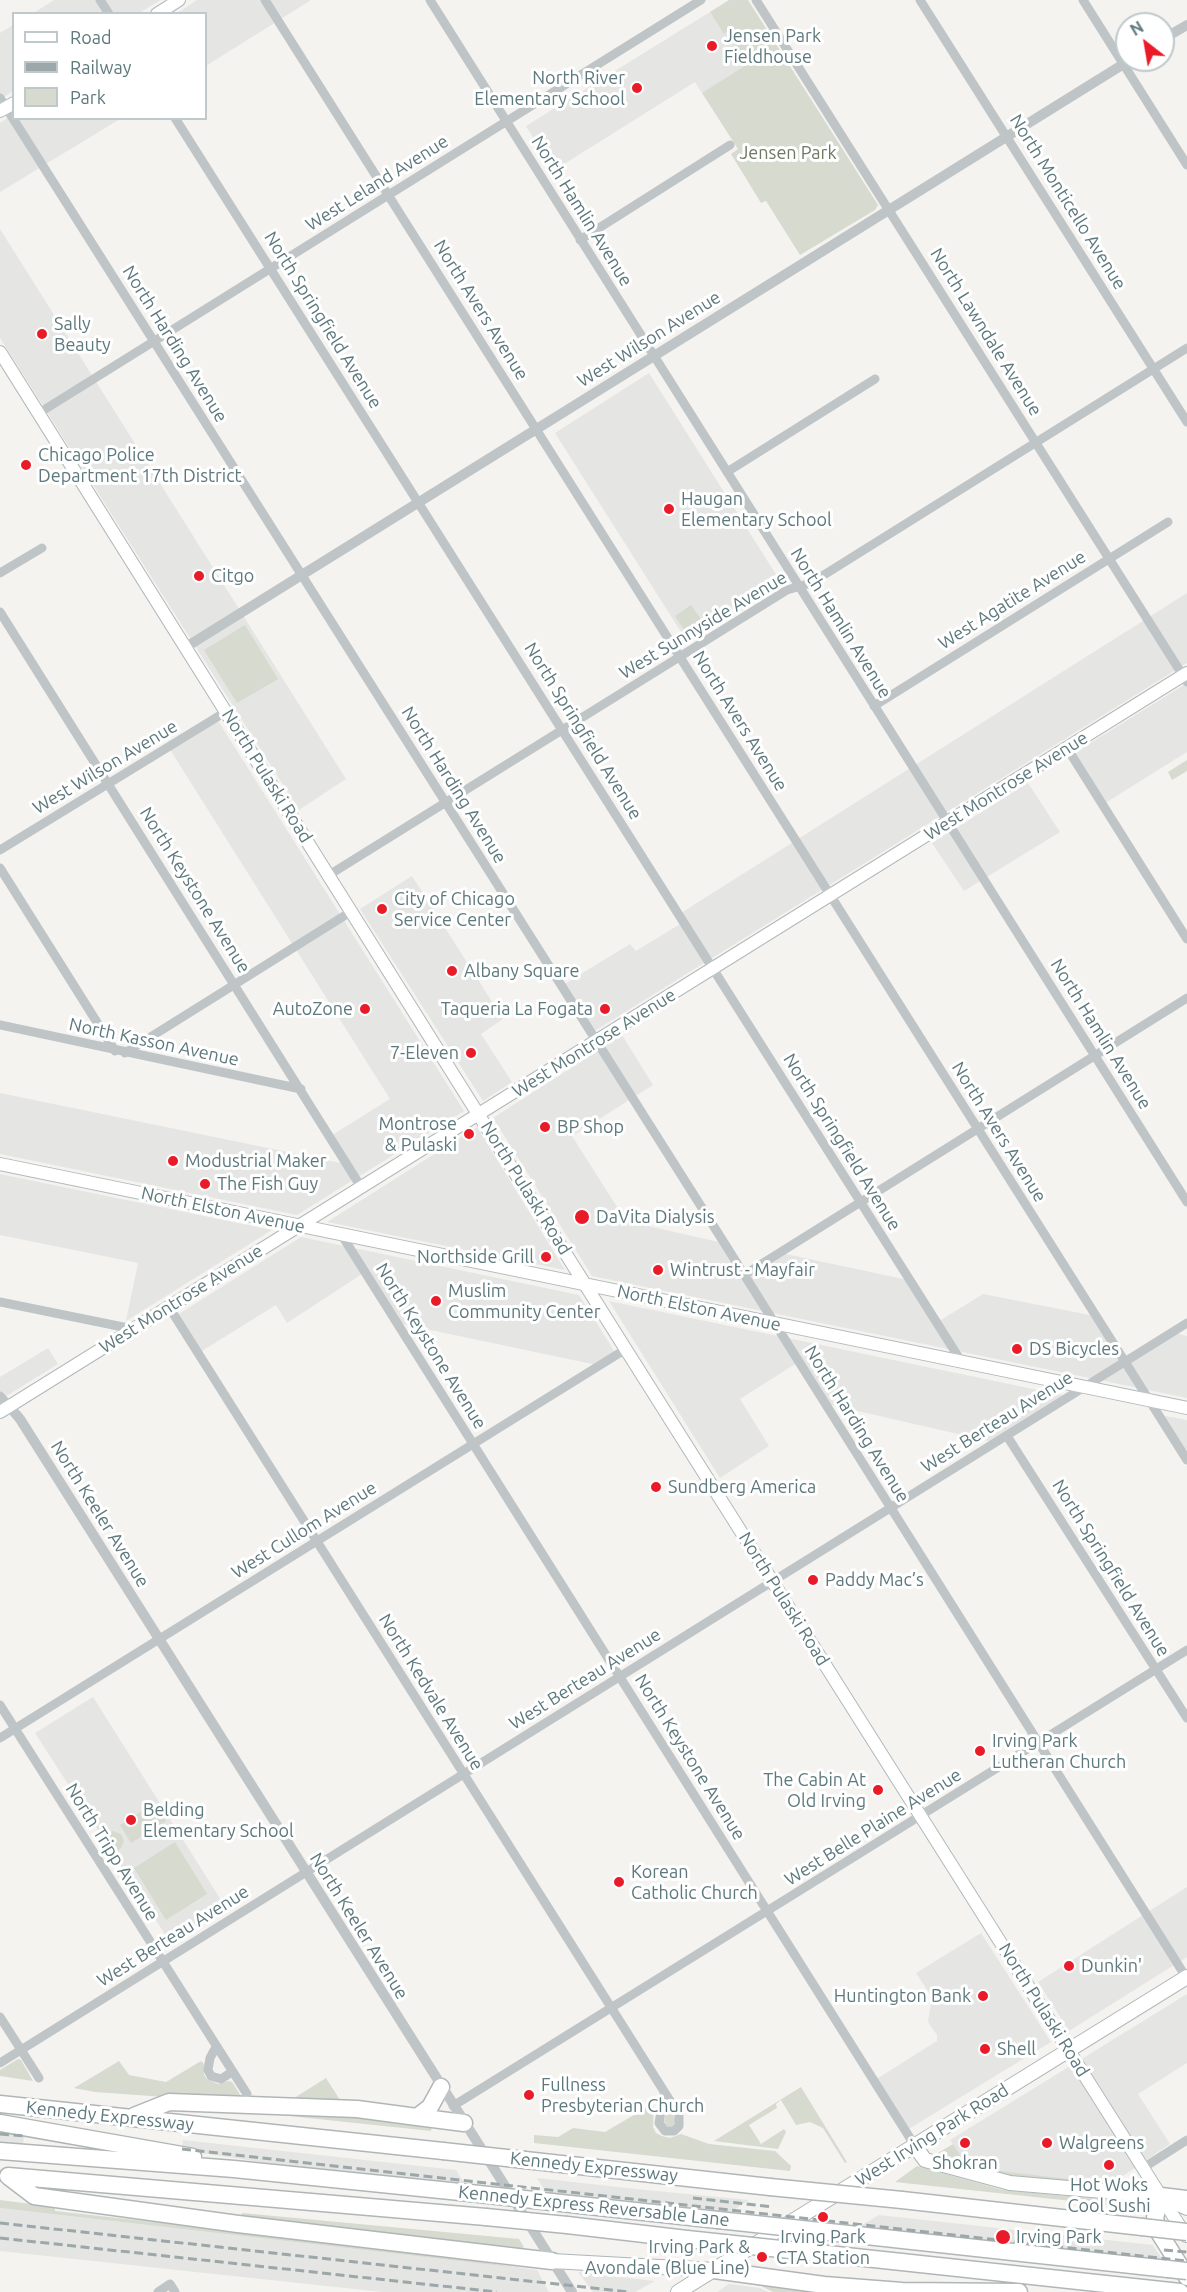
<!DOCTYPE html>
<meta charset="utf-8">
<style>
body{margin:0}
#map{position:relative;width:1187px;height:2292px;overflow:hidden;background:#f5f3f0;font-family:Ubuntu,sans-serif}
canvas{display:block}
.legend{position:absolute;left:12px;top:12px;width:195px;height:108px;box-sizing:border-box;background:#fff;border:2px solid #bfc9cb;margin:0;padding:8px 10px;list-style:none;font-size:18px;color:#5e797d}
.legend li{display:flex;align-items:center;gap:12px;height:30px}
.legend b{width:30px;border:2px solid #bfc9cb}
.north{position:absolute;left:1115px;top:12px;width:60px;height:60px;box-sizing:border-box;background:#fff;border:2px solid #bfc9cb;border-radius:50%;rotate:329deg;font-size:16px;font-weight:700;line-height:24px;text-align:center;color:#5e797d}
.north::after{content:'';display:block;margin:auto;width:21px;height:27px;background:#ea1b28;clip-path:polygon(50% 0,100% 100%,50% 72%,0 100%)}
</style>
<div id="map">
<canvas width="1187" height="2292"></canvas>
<ul class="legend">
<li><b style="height:8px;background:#fff"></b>Road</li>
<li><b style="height:8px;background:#9ba7a9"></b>Railway</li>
<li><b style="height:16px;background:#d6dacf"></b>Park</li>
</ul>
<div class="north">N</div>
</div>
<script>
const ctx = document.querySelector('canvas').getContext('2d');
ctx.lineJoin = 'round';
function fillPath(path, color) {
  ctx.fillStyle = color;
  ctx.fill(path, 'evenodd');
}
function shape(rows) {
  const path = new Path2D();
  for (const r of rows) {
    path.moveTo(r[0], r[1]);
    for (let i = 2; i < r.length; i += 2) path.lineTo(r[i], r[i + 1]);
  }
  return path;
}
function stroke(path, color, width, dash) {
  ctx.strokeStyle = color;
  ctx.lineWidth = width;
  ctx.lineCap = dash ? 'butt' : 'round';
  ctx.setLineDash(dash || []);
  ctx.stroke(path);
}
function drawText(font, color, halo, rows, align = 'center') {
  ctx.font = font + ' Ubuntu,sans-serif';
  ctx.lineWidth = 6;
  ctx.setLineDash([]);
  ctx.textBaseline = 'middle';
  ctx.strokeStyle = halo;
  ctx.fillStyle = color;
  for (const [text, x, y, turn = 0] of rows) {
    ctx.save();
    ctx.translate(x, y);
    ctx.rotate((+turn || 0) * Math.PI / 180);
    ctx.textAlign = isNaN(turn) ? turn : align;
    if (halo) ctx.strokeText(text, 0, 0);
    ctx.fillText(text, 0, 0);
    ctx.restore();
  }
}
fillPath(shape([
 [54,0,161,0,139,13,32,14],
 [197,0,311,0,206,66,206,14,176,14],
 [710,12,724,33,726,32,747,65,702,93,695,82,553,171,526,126],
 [13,25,13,91,0,100,0,33],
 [13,114,14,118,120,119,0,192,0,123],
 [0,229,346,779,299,810,0,338],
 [649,373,782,584,688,643,555,433],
 [1187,593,1187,663,593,1032,563,985,630,944,636,951,685,921,681,913],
 [1187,683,1187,752,1102,805,1071,755],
 [217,719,464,1111,297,1215,0,1154,0,1093,346,1164,329,1137,390,1099,169,748],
 [1028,783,1060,832,964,891,932,843],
 [412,876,503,1019,481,1034,512,1082,483,1101,360,909],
 [622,1035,653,1085,572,1136,626,1221,723,1243,743,1276,781,1253,908,1280,936,1323,983,1294,1095,1316,1124,1363,1174,1333,1187,1336,1187,1398,592,1276,493,1118],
 [477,1127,565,1270,327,1222],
 [0,1174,272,1230,126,1321,138,1263,0,1235],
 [301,1237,579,1295,616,1354,597,1365,397,1323,365,1272,287,1323,276,1305,197,1354,174,1317],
 [609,1301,1067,1396,993,1442,827,1404,800,1361,740,1399,769,1446,720,1478],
 [48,1348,58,1364,0,1400,0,1377],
 [1160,1415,1187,1420,1187,1457],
 [93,1697,226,1908,170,1942,35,1733],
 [1187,1887,1187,1957,1069,2031,1038,1982],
 [981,1933,1051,2042,907,2130,875,2080,937,2041,937,2035,928,2022,932,1997,916,1973],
 [1187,1994,1187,2063,1138,2094,1170,2144,1111,2184,1028,2176,967,2167,950,2140],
 [0,2130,24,2133,23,2146,0,2144],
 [183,2140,456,2170,466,2186,306,2169,182,2150],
 [537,2178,636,2189,749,2200,726,2215,548,2195],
 [0,2208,537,2270,549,2292,382,2292,0,2251],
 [879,2215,1153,2245,1164,2262,857,2228],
 [578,2272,655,2281,635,2292,593,2292],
 [729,2284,760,2288,768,2292,717,2292]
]), '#e5e5e4');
fillPath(shape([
 [729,0,748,0,878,205,875,210,800,255,766,201,761,203,731,154,738,149,702,93,746,65,726,32,724,34,710,12],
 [691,605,703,622,686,633,675,616],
 [245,625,278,679,237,703,204,650],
 [1187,760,1187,771,1172,780,1168,772],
 [155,1803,166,1821,131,1843,120,1825],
 [113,1831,121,1834,124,1841,121,1848,115,1852,104,1836],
 [175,1842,207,1894,166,1920,134,1868],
 [18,2059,21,2060,33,2081,0,2076,0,2070],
 [119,2061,129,2075,166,2082,201,2061,204,2064,204,2075,207,2079,218,2084,228,2081,232,2082,243,2099,179,2098,95,2092,74,2088],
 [326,2078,340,2100,291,2100],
 [801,2087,847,2162,845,2163,823,2128,810,2122,796,2125,781,2100,776,2104,777,2108,749,2125,761,2144,784,2129,786,2132,778,2149,714,2141],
 [651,2105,654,2107,653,2127,656,2133,662,2136,670,2138,681,2134,709,2144,775,2151,791,2166,790,2171,534,2143,534,2135,558,2137,573,2128,605,2132],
 [668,2107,676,2120,673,2126,670,2127,667,2126,664,2121],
 [306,2110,432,2125,431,2131,261,2113],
 [953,2144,968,2167,1100,2183,1100,2185,1010,2177,967,2167,933,2156],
 [917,2166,1003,2190,1110,2200,1109,2205,895,2182],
 [0,2200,55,2207,55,2211,361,2245,537,2270,0,2208],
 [242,2213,519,2239,524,2247,519,2250,241,2216],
 [735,2280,843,2292,773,2292,761,2286,732,2281]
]), '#d6dacf');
const secondary = shape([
 [157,14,179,0],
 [0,111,14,103],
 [0,352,618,1337,1186,2236],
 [0,1164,1187,1408],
 [0,1412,1187,673]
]);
const primary = shape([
 [915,2146,925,2160,1010,2183,1161,2196,1187,2208],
 [552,2261,714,2270],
 [678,2292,1187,1977]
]);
const motorway = shape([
 [0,2104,443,2151],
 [134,2116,169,2102,357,2109,417,2117,430,2107,441,2087],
 [417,2117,464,2123],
 [0,2123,193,2157],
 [0,2151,234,2169,470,2193],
 [525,2160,770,2187],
 [8,2176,486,2217],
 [9,2177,34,2196,238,2224,552,2261],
 [1187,2199,1161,2196,1155,2218,1158,2231,1187,2277],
 [902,2200,1142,2227],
 [552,2202,718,2220],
 [567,2225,687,2239],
 [848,2234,1168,2269],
 [818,2253,1180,2292],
 [714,2270,824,2285,902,2291,1019,2292]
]);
stroke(secondary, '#afb8ba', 14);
stroke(primary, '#aeb6b8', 16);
stroke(motorway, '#b0b6b7', 19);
stroke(shape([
 [100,0,109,14],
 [265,0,1187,1460],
 [430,0,1187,1202],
 [756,0,1187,682],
 [920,0,1187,422],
 [1083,0,1187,165],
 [0,98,723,1241,1186,1977],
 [175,118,961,1361],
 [580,240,730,145],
 [39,413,701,0],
 [727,472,875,379],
 [0,573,42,548],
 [0,612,361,1187],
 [874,706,1168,522],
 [1067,748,1187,939],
 [0,850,227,711],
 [0,868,115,1051],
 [329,875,787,590,811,583,1187,348],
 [0,1025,301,1089],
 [125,1053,352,911],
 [341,1234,915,2146],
 [744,1275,1187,998],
 [0,1302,133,1329],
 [169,1307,679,2115,679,2126,674,2131,665,2131,659,2123,664,2094],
 [0,1396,9,1406],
 [1007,1436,1187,1718],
 [0,1705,247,2094],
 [0,1738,626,1349],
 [0,2017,39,2078],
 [216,2047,210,2058,208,2070,211,2076,221,2079,232,2072],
 [0,2063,1187,1323],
 [453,2106,1187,1650],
 [1143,2168,1187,2140],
 [158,2292,170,2284,175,2292]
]), '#bfc5c7', 9);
stroke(shape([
 [1163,39,1187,25],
 [186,647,1130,60],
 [9,1406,20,1419,572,2292]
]), '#bfc5c7', 10);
stroke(secondary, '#fff', 12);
stroke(primary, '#fff', 14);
stroke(motorway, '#fff', 16);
stroke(shape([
 [0,2134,24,2136],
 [182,2149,1187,2261],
 [693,2198,773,2207],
 [0,2223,629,2292],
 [0,2238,497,2292],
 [1164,2250,1187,2252]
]), '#9ba7a9', 3, [9, 4.5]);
const motorwayBridge = shape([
 [443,2151,525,2160],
 [770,2187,902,2200],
 [470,2193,552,2202],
 [486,2217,567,2225],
 [718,2220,848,2234],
 [1142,2227,1187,2232],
 [687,2239,818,2253],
 [1168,2269,1187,2271]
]);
stroke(motorwayBridge, '#b0b6b7', 19, []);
stroke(motorwayBridge, '#fff', 16);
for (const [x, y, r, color] of [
 [712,46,6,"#ea1b28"],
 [637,88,6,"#ea1b28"],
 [42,334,6,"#ea1b28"],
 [26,465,6,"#ea1b28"],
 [669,509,6,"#ea1b28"],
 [199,576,6,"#ea1b28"],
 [382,909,6,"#ea1b28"],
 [452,971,6,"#ea1b28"],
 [365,1009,6,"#ea1b28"],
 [605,1009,6,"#ea1b28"],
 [471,1053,6,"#ea1b28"],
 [545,1127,6,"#ea1b28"],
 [469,1134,6,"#ea1b28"],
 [173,1161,6,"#ea1b28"],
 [205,1184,6,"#ea1b28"],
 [582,1217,8,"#ea1b28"],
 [546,1257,6,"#ea1b28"],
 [658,1270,6,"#ea1b28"],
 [436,1301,6,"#ea1b28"],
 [1017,1349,6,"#ea1b28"],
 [656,1487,6,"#ea1b28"],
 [813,1580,6,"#ea1b28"],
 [980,1751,6,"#ea1b28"],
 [878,1790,6,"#ea1b28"],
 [131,1820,6,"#ea1b28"],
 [619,1882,6,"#ea1b28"],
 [1069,1966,6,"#ea1b28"],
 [983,1996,6,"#ea1b28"],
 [985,2049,6,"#ea1b28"],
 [529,2095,6,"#ea1b28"],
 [965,2143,6,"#ea1b28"],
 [1047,2143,6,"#ea1b28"],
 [1109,2165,6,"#ea1b28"],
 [823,2217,6,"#ea1b28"],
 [1003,2237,8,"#ea1b28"],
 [762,2257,6,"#ea1b28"]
]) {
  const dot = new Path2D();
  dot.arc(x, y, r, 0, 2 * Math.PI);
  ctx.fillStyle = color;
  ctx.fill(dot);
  stroke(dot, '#fff', 2);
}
drawText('18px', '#5e797d', '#fff', [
 ["Jensen Park",724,36],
 ["Fieldhouse",724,57],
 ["North River",625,78,"right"],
 ["Elementary School",625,99,"right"],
 ["Sally",54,324],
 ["Beauty",54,345],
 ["Chicago Police",38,455],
 ["Department 17th District",38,476],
 ["Haugan",681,499],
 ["Elementary School",681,520],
 ["Citgo",211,576],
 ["City of Chicago",394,899],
 ["Service Center",394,920],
 ["Albany Square",464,971],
 ["AutoZone",353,1009,"right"],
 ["Taqueria La Fogata",593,1009,"right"],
 ["7-Eleven",459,1053,"right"],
 ["Montrose",457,1124,"right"],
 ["& Pulaski",457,1145,"right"],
 ["BP Shop",557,1127],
 ["Modustrial Maker",185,1161],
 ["The Fish Guy",217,1184],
 ["DaVita Dialysis",596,1217],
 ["Northside Grill",534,1257,"right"],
 ["Wintrust - Mayfair",670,1270],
 ["Muslim",448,1291],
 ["Community Center",448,1312],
 ["DS Bicycles",1029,1349],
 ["Sundberg America",668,1487],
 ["Paddy Mac’s",825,1580],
 ["Irving Park",992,1741],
 ["Lutheran Church",992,1762],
 ["The Cabin At",866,1780,"right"],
 ["Old Irving",866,1801,"right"],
 ["Belding",143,1810],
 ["Elementary School",143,1831],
 ["Korean",631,1872],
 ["Catholic Church",631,1893],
 ["Dunkin'",1081,1966],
 ["Huntington Bank",971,1996,"right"],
 ["Shell",997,2049],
 ["Fullness",541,2085],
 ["Presbyterian Church",541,2106],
 ["Walgreens",1059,2143],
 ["Shokran",965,2163,"center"],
 ["Hot Woks",1109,2185,"center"],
 ["Cool Sushi",1109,2206,"center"],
 ["Irving Park",823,2237,"center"],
 ["CTA Station",823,2258,"center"],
 ["Irving Park",1016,2237],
 ["Irving Park &",750,2247,"right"],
 ["Avondale (Blue Line)",750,2268,"right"]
], 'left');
drawText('18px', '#6d7a61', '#fff', [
 ["Jensen Park",788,153]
]);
drawText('18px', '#5e797d', '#fff', [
 ["West Leland Avenue",377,183,-32],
 ["North Monticello Avenue",1068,202,58],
 ["North Hamlin Avenue",582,211,58],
 ["North Avers Avenue",481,310,58],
 ["North Springfield Avenue",323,320,58],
 ["North Lawndale Avenue",986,332,58],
 ["West Wilson Avenue",649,339,-32],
 ["North Harding Avenue",175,344,58],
 ["West Agatite Avenue",1012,600,-32],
 ["North Hamlin Avenue",841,623,58],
 ["West Sunnyside Avenue",703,625,-31],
 ["North Avers Avenue",740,721,58],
 ["North Springfield Avenue",583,731,58],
 ["West Wilson Avenue",105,767,-31],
 ["North Pulaski Road",267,776,58],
 ["North Harding Avenue",454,785,58],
 ["West Montrose Avenue",1006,786,-32],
 ["North Keystone Avenue",195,890,58],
 ["North Hamlin Avenue",1101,1034,58],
 ["North Kasson Avenue",154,1042,12],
 ["West Montrose Avenue",594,1043,-32],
 ["North Avers Avenue",999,1132,58],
 ["North Springfield Avenue",842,1142,58],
 ["North Pulaski Road",526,1188,58],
 ["North Elston Avenue",223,1210,12],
 ["West Montrose Avenue",181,1299,-32],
 ["North Elston Avenue",699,1308,12],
 ["North Keystone Avenue",431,1346,58],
 ["West Berteau Avenue",997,1422,-32],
 ["North Harding Avenue",857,1424,58],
 ["North Keeler Avenue",100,1514,58],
 ["West Cullom Avenue",304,1530,-32],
 ["North Springfield Avenue",1111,1568,58],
 ["North Pulaski Road",784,1599,58],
 ["West Berteau Avenue",585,1679,-32],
 ["North Kedvale Avenue",431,1692,58],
 ["North Keystone Avenue",690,1757,58],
 ["West Belle Plaine Avenue",873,1827,-32],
 ["North Tripp Avenue",112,1852,58],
 ["North Keeler Avenue",359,1926,58],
 ["West Berteau Avenue",173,1936,-32],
 ["North Pulaski Road",1044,2010,58],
 ["Kennedy Expressway",110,2116,6],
 ["West Irving Park Road",932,2135,-32],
 ["Kennedy Expressway",594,2167,6],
 ["Kennedy Express Reversable Lane",594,2206,6]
]);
</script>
